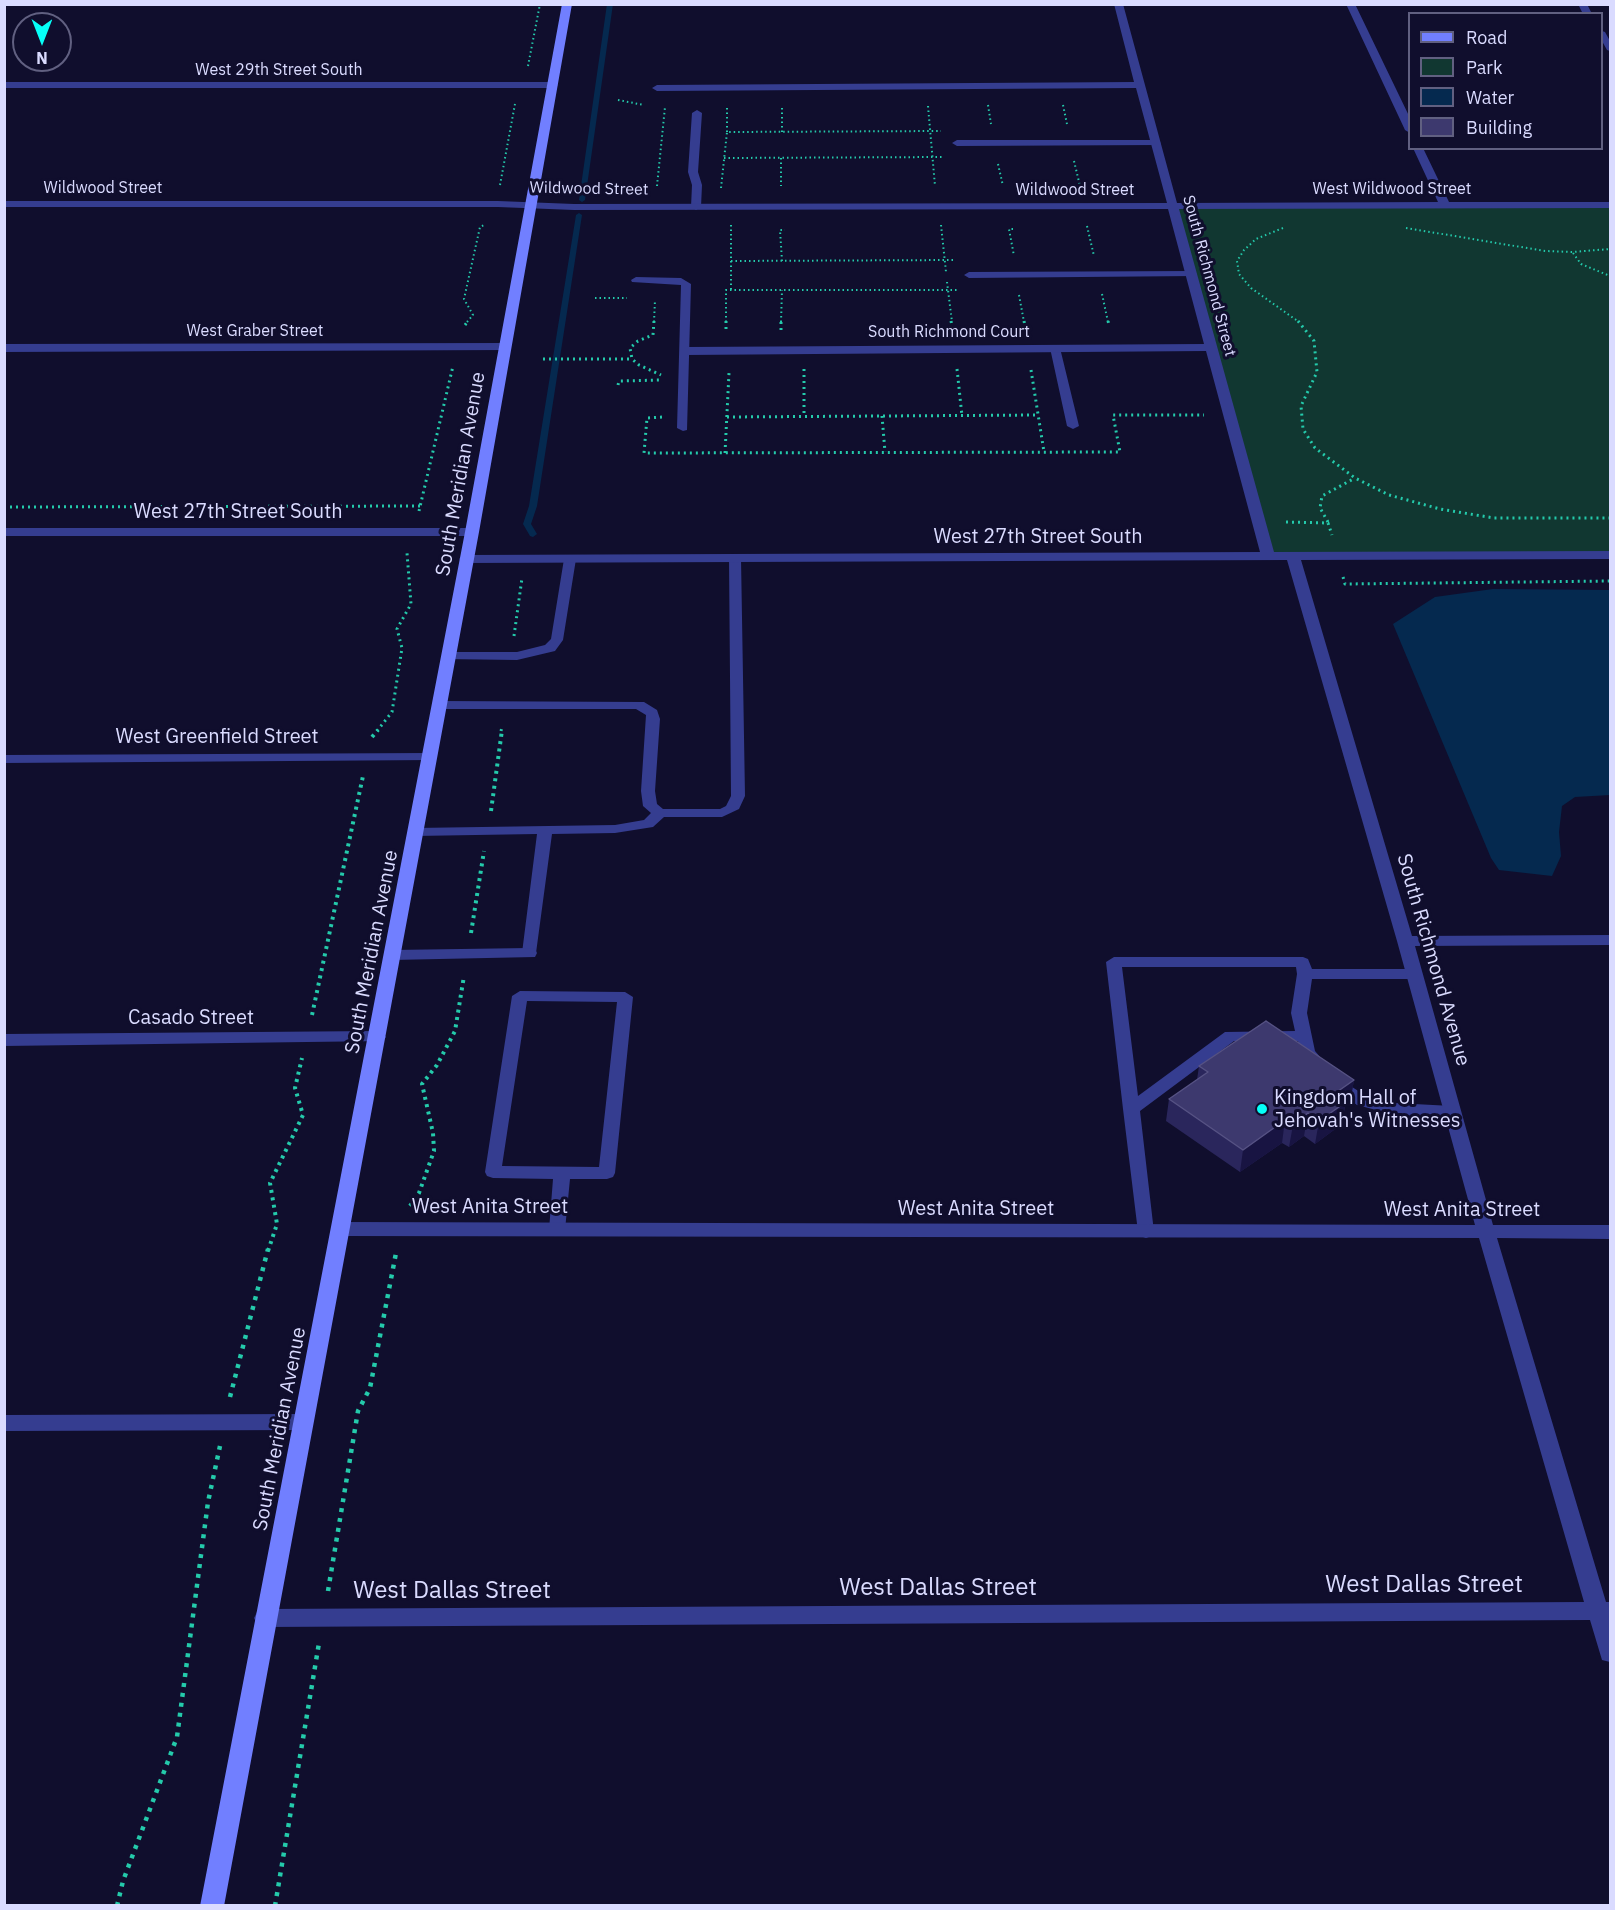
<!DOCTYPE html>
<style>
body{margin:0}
#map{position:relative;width:1615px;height:1910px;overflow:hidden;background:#100e2d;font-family:"IBM Plex Sans",sans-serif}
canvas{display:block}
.frame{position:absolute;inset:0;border:6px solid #dadbff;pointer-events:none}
.legend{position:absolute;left:1408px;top:12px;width:195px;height:138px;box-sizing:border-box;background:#100e2d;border:2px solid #616081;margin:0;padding:8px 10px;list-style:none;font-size:18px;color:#dadbff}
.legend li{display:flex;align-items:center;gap:12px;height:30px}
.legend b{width:30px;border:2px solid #616081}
.north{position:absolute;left:12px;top:12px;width:60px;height:60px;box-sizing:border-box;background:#100e2d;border:2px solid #616081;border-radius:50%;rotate:180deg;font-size:16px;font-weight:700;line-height:24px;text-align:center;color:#dadbff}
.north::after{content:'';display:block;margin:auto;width:21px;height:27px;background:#06fff8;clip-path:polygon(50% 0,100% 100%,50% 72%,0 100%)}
</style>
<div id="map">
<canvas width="1615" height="1910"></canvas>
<div class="frame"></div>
<ul class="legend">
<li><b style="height:8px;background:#717fff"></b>Road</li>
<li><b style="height:16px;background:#113731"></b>Park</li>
<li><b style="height:16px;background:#05294f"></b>Water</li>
<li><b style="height:16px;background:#3d396e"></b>Building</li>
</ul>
<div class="north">N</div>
</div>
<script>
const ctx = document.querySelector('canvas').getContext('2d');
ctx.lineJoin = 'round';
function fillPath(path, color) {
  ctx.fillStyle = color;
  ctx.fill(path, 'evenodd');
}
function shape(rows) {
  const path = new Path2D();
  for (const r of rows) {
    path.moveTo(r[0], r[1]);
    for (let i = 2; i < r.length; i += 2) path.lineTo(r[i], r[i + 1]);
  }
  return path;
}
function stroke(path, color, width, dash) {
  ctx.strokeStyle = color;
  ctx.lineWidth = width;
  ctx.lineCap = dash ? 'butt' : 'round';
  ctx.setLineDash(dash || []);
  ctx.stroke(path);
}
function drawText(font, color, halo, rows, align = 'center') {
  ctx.font = font + ' "IBM Plex Sans",sans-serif';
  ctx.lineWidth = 6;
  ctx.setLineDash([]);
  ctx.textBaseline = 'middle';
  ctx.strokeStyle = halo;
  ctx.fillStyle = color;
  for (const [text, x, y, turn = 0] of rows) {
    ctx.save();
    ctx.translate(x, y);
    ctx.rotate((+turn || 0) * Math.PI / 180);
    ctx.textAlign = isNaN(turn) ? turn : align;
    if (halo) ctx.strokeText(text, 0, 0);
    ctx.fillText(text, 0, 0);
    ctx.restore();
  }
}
fillPath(shape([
 [1610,205,1610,555,1268,556,1173,206]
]), '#113731');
fillPath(shape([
 [1493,589,1610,590,1610,795,1575,797,1562,806,1559,832,1561,856,1552,876,1499,870,1491,858,1393,624,1435,597]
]), '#05294f');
fillPath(shape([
 [607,4,613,4,585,200,582,202,579,200,607,4],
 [579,213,582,215,537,506,531,524,537,534,533,537,530,536,523,524,529,506,576,215,579,213]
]), '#05294f');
stroke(shape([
 [528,66,540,4],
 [618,100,644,105],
 [988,105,991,124],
 [1063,105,1067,124],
 [928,106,935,186],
 [727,108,727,132],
 [782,108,782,132],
 [724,158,942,157],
 [781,158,781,186],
 [1074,161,1080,186],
 [998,164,1003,186],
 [500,185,515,104],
 [657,186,665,107],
 [721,188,727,132,941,131],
 [731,225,731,290],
 [941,225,946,272],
 [1087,226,1094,256],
 [1283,228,1256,239,1244,250,1237,261,1239,274,1251,288,1299,322],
 [1406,228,1545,251,1572,252,1610,249],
 [1013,229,1009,229,1014,256],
 [1573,253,1581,264,1610,276],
 [731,261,955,260],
 [782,261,780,230,785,230],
 [947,282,952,322],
 [1102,294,1108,322],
 [1019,295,1024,322],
 [595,298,627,298],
 [467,322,473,315,464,299,480,227,484,225],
 [654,322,655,300],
 [726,322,726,290,957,290],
 [781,322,782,290]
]), '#24caab', 2, [1.5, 3]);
stroke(shape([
 [654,321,653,335,638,341,630,348,632,359,639,365,661,375],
 [726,321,726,331],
 [951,321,952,326],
 [1024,321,1025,326,1028,326],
 [1108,321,1109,325],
 [1298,321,1314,341,1317,372,1301,406,1303,429,1315,448,1355,478,1389,495,1440,509,1494,518,1610,518],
 [465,325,468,321],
 [781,330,781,321],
 [543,359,632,359],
 [804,369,804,417],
 [957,369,962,416],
 [1031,370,1044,452],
 [618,385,619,381,662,380],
 [882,416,885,452],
 [662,417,647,418,644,453,1120,452,1113,415,1204,415],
 [727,417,1038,415],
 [725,453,729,373],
 [4,507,421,506],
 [419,511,453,366],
 [1286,522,1328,523,1332,535],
 [1328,522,1320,508,1322,496,1355,478],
 [1343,577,1345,584,1610,581],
 [514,636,522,578],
 [377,731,392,712,402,648,397,629,411,604,407,553],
 [501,731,502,727]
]), '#24caab', 3, [2, 4]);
stroke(shape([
 [372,737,378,730],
 [491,811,502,730],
 [471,933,484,851],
 [312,1015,363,776],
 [410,1206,419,1193,434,1151,433,1133,422,1084,437,1065,455,1031,464,976],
 [268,1251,277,1224,270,1183,303,1115,295,1088,302,1058]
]), '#24caab', 4, [3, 4.5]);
stroke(shape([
 [230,1397,268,1249],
 [328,1591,358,1411,370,1388,396,1253],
 [117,1906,123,1881,177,1737,208,1502,220,1446],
 [275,1906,319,1643]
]), '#24caab', 4.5, [4, 6]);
fillPath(shape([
 [697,110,702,113,698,172,702,185,701,207,696,210,691,207,692,185,688,172,692,113,697,110],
 [1156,140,1161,143,1159,145,957,146,952,143,957,140,1156,140],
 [1192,271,1196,272,1196,276,969,278,964,275,969,272,1192,271],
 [636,277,681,278,691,284,687,430,683,431,677,428,681,285,632,282,631,280,636,277],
 [1055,345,1060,348,1079,426,1073,429,1067,426,1050,348,1055,345],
 [735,554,741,558,745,796,739,809,722,817,664,817,653,827,615,833,552,834,536,953,534,956,524,956,522,953,537,834,415,836,408,832,415,828,615,825,644,820,651,813,643,806,641,791,646,715,636,709,439,709,432,705,439,701,644,702,657,710,660,719,655,791,657,804,663,809,720,809,726,806,731,796,729,558,735,554],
 [570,555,576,559,563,640,555,651,517,660,443,659,442,656,443,653,448,652,517,652,545,645,551,639,564,559,570,555],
 [1114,957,1303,957,1308,959,1312,969,1413,969,1421,974,1413,979,1312,979,1307,1013,1315,1051,1327,1065,1325,1069,1313,1069,1300,1053,1298,1041,1234,1041,1140,1111,1154,1232,1152,1236,1146,1238,1140,1236,1138,1232,1123,1109,1106,962,1114,957],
 [1122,967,1296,967,1297,974,1291,1013,1295,1031,1225,1032,1138,1096,1122,967],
 [520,991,625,992,633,997,615,1173,613,1177,607,1179,570,1179,565,1230,563,1234,557,1236,551,1234,549,1230,553,1179,493,1178,487,1176,485,1172,512,996,520,991],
 [527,1001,617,1002,599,1167,502,1166,527,1001],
 [1336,1077,1368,1097,1395,1103,1452,1106,1458,1108,1460,1112,1458,1116,1452,1118,1395,1115,1357,1105,1330,1086,1328,1082,1330,1078,1336,1077]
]), '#353d90');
fillPath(shape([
 [1114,4,1123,4,1177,203,1438,202,1413,148,1423,148,1449,202,1610,202,1610,208,1179,209,1274,552,1610,551,1610,559,1301,560,1412,936,1610,935,1610,945,1415,946,1493,1225,1610,1225,1610,1239,1497,1238,1606,1602,1610,1602,1610,1662,1602,1660,1590,1620,265,1627,257,1624,254,1618,257,1612,265,1609,1584,1602,1479,1238,341,1236,334,1234,332,1229,334,1224,341,1222,1475,1225,1397,941,1287,560,466,563,459,559,466,555,1260,552,1206,351,686,355,680,351,686,347,1204,344,1168,209,574,210,498,207,4,207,4,201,498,201,574,204,1167,203,1136,88,657,91,652,88,657,85,1134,82,1114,4],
 [1346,4,1355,4,1410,118,1410,133,1405,130,1346,4],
 [1578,4,1587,4,1592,14,1583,14,1578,4],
 [1602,31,1605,32,1610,41,1610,51,1607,50,1602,41,1602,31],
 [4,82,553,82,558,85,553,88,4,88,4,82],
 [505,343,511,347,509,350,4,352,4,344,505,343],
 [4,528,472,528,479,532,472,536,4,536,4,528],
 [429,753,434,754,436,757,434,760,4,763,4,755,429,753],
 [529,948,535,949,537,953,535,957,392,960,386,959,384,955,386,951,392,950,529,948],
 [377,1031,383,1033,386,1037,383,1041,4,1046,4,1034,377,1031],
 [302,1414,309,1416,312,1422,309,1428,302,1430,4,1431,4,1415,302,1414]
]), '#353d90');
fillPath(shape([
 [562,4,572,4,479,532,224,1906,200,1906,465,532,562,4]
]), '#717fff');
fillPath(shape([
 [1199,1066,1354,1080,1350,1103,1345,1106,1342,1124,1315,1144,1304,1136,1289,1147,1282,1143,1240,1172,1166,1121,1169,1099,1197,1080]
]), '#2a265c');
fillPath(shape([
 [1354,1080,1350,1103,1345,1106,1342,1124,1315,1144,1319,1121,1334,1094],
 [1308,1113,1304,1136,1289,1147,1293,1125],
 [1285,1120,1282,1143,1240,1172,1243,1150]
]), '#181442');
const building = shape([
 [1266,1021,1354,1080,1334,1094,1346,1102,1319,1121,1308,1113,1293,1125,1285,1120,1243,1150,1169,1099,1208,1072,1199,1066,1266,1021]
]);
fillPath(building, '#3d396e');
stroke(building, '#565284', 1.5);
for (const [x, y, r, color] of [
 [1262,1109,6,"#06fff8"]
]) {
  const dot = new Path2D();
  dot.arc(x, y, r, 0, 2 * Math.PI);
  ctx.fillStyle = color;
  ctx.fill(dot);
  stroke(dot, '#100e2d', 2);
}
drawText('16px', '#dadbff', '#100e2d', [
 ["West 29th Street South",279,70],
 ["Wildwood Street",103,188],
 ["Wildwood Street",589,189,1],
 ["West Wildwood Street",1392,189],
 ["Wildwood Street",1075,190],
 ["South Richmond Street",1209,276,75],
 ["West Graber Street",255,331],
 ["South Richmond Court",949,332]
]);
drawText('20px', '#dadbff', '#100e2d', [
 ["South Meridian Avenue",461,474,-80],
 ["West 27th Street South",238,512],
 ["West 27th Street South",1038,537],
 ["West Greenfield Street",217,737],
 ["South Meridian Avenue",372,952,-79],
 ["South Richmond Avenue",1433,960,74],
 ["Casado Street",191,1018],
 ["West Anita Street",490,1207],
 ["West Anita Street",976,1209],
 ["West Anita Street",1462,1210],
 ["South Meridian Avenue",280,1429,-79]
]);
drawText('20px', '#dadbff', '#100e2d', [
 ["Kingdom Hall of",1274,1098],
 ["Jehovah's Witnesses",1274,1121]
], 'left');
drawText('24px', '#dadbff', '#100e2d', [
 ["West Dallas Street",1424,1585],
 ["West Dallas Street",938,1588],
 ["West Dallas Street",452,1591]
]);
</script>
